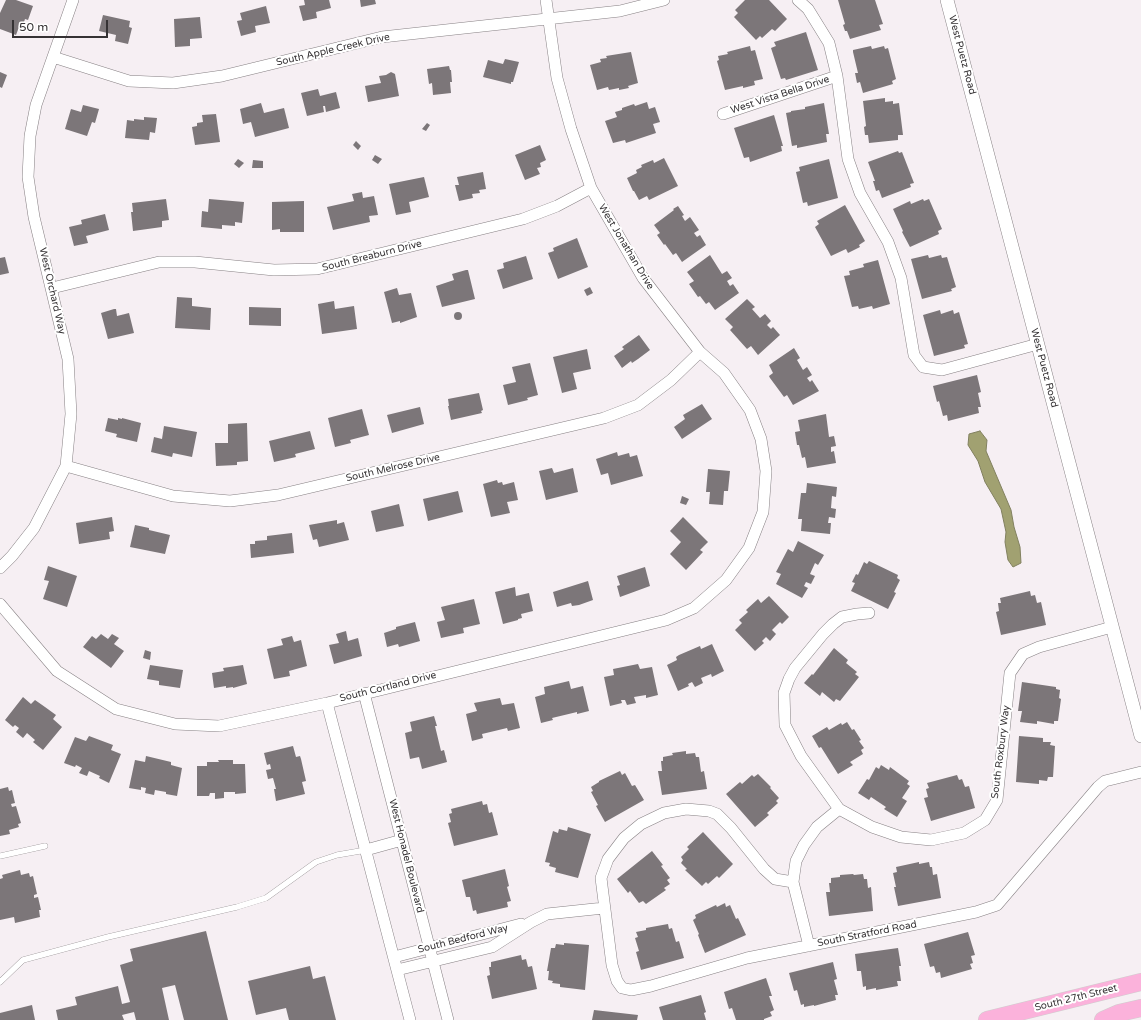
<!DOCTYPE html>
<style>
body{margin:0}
#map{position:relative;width:1141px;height:1020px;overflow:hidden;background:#f6eff3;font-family:"Varela Round",sans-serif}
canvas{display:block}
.scale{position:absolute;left:12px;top:20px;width:96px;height:18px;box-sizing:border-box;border:2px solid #353234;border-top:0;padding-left:5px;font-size:12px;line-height:14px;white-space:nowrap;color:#353234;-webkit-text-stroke:3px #fff;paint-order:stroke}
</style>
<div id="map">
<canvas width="1141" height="1020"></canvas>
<div class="scale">50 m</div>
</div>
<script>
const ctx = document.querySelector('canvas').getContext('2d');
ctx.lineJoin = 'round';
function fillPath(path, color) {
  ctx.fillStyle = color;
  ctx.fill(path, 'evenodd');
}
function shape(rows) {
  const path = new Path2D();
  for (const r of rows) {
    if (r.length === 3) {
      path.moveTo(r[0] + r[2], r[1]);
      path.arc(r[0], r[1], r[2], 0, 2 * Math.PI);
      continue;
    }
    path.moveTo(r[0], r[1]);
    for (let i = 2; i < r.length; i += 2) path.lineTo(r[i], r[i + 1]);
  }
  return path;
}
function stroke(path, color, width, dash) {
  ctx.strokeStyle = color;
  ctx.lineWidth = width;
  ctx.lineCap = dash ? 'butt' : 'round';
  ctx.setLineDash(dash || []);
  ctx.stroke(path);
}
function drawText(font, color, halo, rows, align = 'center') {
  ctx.font = font + ' "Varela Round",sans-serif';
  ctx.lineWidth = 4;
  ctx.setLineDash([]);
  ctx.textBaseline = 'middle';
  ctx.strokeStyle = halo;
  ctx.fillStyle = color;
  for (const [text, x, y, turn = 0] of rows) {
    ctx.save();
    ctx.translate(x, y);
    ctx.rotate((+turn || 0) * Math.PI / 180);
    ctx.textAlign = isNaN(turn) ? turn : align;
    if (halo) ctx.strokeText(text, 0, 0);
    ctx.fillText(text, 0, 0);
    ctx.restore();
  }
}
const water = shape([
 [980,431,987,440,986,451,1011,510,1014,527,1020,547,1021,563,1013,567,1008,560,1005,542,1006,532,1001,509,985,482,978,461,968,445,969,434,980,431]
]);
fillPath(water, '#a1a171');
stroke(water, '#81805f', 1);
fillPath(shape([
 [6,0,16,0,33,6,28,20,25,19,22,28,19,27,16,35,0,29,0,13],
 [304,0,329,0,331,8,316,12,317,18,303,21,299,6,305,5],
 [360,0,375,0,376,4,361,7],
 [745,0,769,0,787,19,775,31,772,29,762,38,760,36,756,40,734,17,738,13,735,10],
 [838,0,875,0,883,24,879,25,881,30,850,39,847,31,845,31,843,25,845,24],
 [266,6,270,23,255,26,256,32,241,36,237,21,242,20,240,13],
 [103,15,130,21,129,27,132,28,128,44,115,41,116,35,99,31],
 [200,17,202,38,190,39,190,46,175,47,174,19],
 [806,32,818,70,786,80,785,78,781,79,771,48,776,46,774,42],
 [750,46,751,51,755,50,763,79,754,81,755,85,743,88,743,86,725,90,717,61,719,60,718,56,728,54,727,52],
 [871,46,872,49,884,46,885,49,888,48,896,79,892,81,893,84,863,93,860,82,857,83,855,73,858,73,853,52,853,50],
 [631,52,638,83,628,86,629,88,619,90,619,88,609,90,608,87,597,90,590,65,601,62,600,59,607,58,606,56],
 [505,59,519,62,513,82,511,82,511,84,483,77,488,60,503,64],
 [449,66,450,70,451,70,452,82,450,82,451,93,433,95,432,83,429,84,427,69],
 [0,72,7,75,2,88,0,87],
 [391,72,395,74,399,96,368,102,365,86,381,83,379,76,386,75],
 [318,89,320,96,336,92,340,108,326,112,325,106,323,106,324,112,307,116,301,93],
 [885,98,885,102,893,101,893,104,899,103,903,135,898,135,898,140,869,143,868,135,865,135,864,127,866,126,863,101],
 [647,102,649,109,655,107,660,122,653,124,656,133,626,143,625,140,613,143,605,121,617,117,615,112,622,110,622,108,634,104,635,106],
 [261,103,264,113,284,108,289,128,255,137,251,122,243,124,240,109],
 [824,103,829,134,826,134,827,142,797,148,797,145,792,146,786,113,791,112,791,111,805,109,805,107],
 [83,105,99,109,95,123,92,122,87,136,65,129,71,109,81,112],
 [216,114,220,142,195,145,192,127,197,126,197,123,203,122,202,115],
 [774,115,783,146,781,146,782,151,750,162,749,157,744,158,734,128],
 [144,117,157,118,155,133,150,132,149,140,125,138,127,120,134,121,134,119,144,120],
 [427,123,430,125,426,131,422,129],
 [356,141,361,146,358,150,353,145],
 [540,145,546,160,540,163,541,167,537,168,540,174,525,180,515,155],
 [898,151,899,153,902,152,914,183,910,184,911,187,882,198,879,190,876,191,873,181,875,181,868,162],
 [375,155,382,159,378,164,372,160],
 [664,158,678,186,649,200,647,196,639,200,634,191,633,191,627,178,637,173,636,170,642,167,641,165,653,160,654,163],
 [238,159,244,163,239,168,234,164],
 [829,159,838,198,808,206,807,202,803,203,796,172,800,171,799,167],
 [253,160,263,161,263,168,252,168],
 [483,172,486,189,479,190,480,193,472,194,473,198,459,201,455,185,459,185,457,177],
 [424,177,429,197,409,202,411,212,396,215,389,184],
 [362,192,363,198,374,196,378,215,369,216,370,222,333,230,327,207,354,201,352,194],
 [166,199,169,220,162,221,162,227,133,231,131,212,133,212,132,203],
 [209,199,244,202,242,223,235,222,235,226,222,225,222,229,201,227,202,211,208,212],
 [923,199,924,201,929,199,942,229,938,231,939,234,910,247,902,232,903,231,893,209,910,201,911,204],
 [304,201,304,232,280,232,280,229,272,230,272,202],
 [845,205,865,241,859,245,860,247,848,253,846,249,831,256,815,227,819,224,817,221],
 [678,206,684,215,682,216,685,221,690,217,699,230,694,233,697,237,700,235,706,245,682,262,676,253,673,255,665,244,664,245,657,235,660,233,654,225,674,210,673,209],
 [105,214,109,230,86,236,88,243,74,246,69,227,82,224,81,220],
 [577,238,588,267,558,279,548,253,554,251,553,248],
 [710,255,722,274,727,271,732,278,727,281,730,286,733,284,739,293,715,310,709,302,706,304,700,296,698,297,689,284,694,281,687,272],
 [928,255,929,258,941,255,942,258,947,257,956,287,951,289,952,291,922,299,911,259],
 [526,256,533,279,503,289,497,270,504,268,503,263],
 [5,257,9,273,0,275,0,258],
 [878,260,890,304,873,309,872,306,859,309,858,306,852,307,844,276,850,275,849,271,864,267,863,264],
 [466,270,468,270,475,299,442,307,436,286,454,280,452,274],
 [590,287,593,293,587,296,584,290],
 [397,288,399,295,411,293,417,317,400,323,400,321,392,323,384,292],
 [177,297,192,298,192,306,211,308,210,330,175,328],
 [747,299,755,307,752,309,760,318,765,314,771,321,767,325,771,329,773,327,780,335,758,355,751,346,747,349,730,330,733,327,725,319],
 [334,301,335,309,354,306,357,329,322,334,318,304],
 [249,307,281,308,281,326,249,325],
 [114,309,116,309,117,316,129,313,134,333,108,339,101,313],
 [940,310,941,314,953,310,954,314,959,312,968,344,964,345,965,348,934,356,923,315],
 [458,316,4],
 [639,335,650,350,638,359,632,363,631,361,622,368,614,356,624,349,622,347],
 [794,348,800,358,797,360,803,370,807,367,812,375,807,378,810,382,812,380,819,391,793,405,787,395,784,397,770,378,769,376,773,373,769,365],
 [587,349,591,369,573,373,577,389,562,393,553,357],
 [530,363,538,395,527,398,528,400,508,405,503,385,516,382,512,367],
 [977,375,981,392,978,393,981,407,978,407,979,413,948,421,947,415,943,416,939,401,937,402,933,386],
 [479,393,483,410,481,411,482,413,451,420,448,406,449,406,448,399],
 [702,404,712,419,682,439,674,427,685,419,683,415],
 [420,407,424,424,392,433,387,415],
 [362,409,369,435,350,440,351,443,335,447,328,418],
 [826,414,829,437,834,436,836,446,831,447,831,452,834,451,836,463,807,468,805,457,802,458,799,445,797,445,795,432,800,431,798,420],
 [108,418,118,420,118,418,122,419,122,418,141,423,137,442,116,437,117,434,105,431],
 [247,423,248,461,237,462,237,465,216,466,215,443,228,443,228,424],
 [164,426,197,432,192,457,173,453,172,457,151,452,154,437,162,439],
 [310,431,315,449,295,454,296,457,274,462,269,441],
 [617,452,618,456,629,453,630,457,637,455,643,476,611,485,608,473,601,475,596,459],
 [552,468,554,473,573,468,578,492,546,500,539,471],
 [708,469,730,471,728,491,724,491,723,505,709,504,710,492,706,492],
 [497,480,498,483,502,482,503,485,514,482,518,500,507,502,510,513,491,517,483,484],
 [807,483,837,487,836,497,832,496,831,508,836,509,835,518,829,517,828,523,831,523,830,534,801,531,802,519,798,519,801,493,806,493],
 [458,491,463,512,428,521,423,499],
 [682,496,689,499,686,505,680,503],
 [399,504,404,526,376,532,371,511],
 [112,517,114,531,109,532,110,539,79,544,76,523],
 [683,517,708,542,700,550,703,552,686,570,670,554,681,542,670,531],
 [337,520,337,524,344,522,349,540,319,547,317,539,313,540,309,525],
 [135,525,149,528,149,530,170,535,165,554,130,547],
 [292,533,294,553,251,558,250,544,255,544,255,541,267,540,267,536],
 [798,541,824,555,818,565,815,563,810,574,815,576,811,584,806,582,804,586,808,588,802,598,776,584,781,574,776,572,788,549,793,552],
 [869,561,898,575,897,578,900,580,894,592,896,593,888,609,851,591,855,583,852,582,856,574,858,575,864,562,867,564],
 [48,566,77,576,67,607,43,599,49,581,44,580],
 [645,567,650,586,620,597,617,586,620,585,617,576],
 [588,581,593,600,579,605,572,606,571,603,557,607,553,592],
 [515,587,516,596,529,593,533,611,521,614,522,618,518,619,518,620,503,624,495,592],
 [1030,591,1031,596,1035,595,1037,603,1041,602,1046,625,1001,635,996,612,999,611,998,603,1001,603,1000,598],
 [769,596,789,617,782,624,780,622,772,630,776,634,770,641,766,637,762,641,764,643,755,651,735,630,742,623,739,620,748,612,746,610,758,599,761,603],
 [474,599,480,624,463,628,464,633,441,638,437,622,445,620,441,607],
 [415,622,420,641,399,647,398,644,387,647,384,633,396,629,396,627],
 [346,631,348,641,358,638,362,656,334,664,329,645,339,643,336,634],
 [101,634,108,639,112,634,119,638,114,644,124,651,111,668,83,647,92,636,96,639],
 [292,636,294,642,301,640,307,666,289,671,290,676,274,679,267,649,283,645,281,639],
 [712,644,724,671,712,677,711,674,701,678,703,683,695,687,692,682,688,684,689,686,678,691,667,665,677,660,676,657,679,655,700,646,701,649],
 [834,648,848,660,846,663,857,672,855,674,859,677,840,701,836,699,834,702,822,692,820,696,804,683,812,674,813,675],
 [145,650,151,652,150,660,143,658],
 [638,664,640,669,652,667,658,695,646,698,646,695,634,697,636,703,627,705,625,700,621,700,622,703,610,706,604,677,614,675,613,669],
 [150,665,183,670,180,688,159,685,159,681,147,679],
 [243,665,247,684,233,688,233,687,226,688,226,686,214,688,212,673,224,671,223,668],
 [569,681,571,689,583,686,589,711,577,714,577,712,552,718,553,720,541,723,535,697,545,694,544,687],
 [1022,682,1056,687,1056,689,1060,690,1059,698,1061,699,1058,721,1054,721,1054,724,1037,721,1037,724,1020,722,1022,711,1018,711],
 [23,697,31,704,35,700,45,707,56,715,53,719,62,727,43,750,33,742,35,740,27,733,23,738,16,732,19,728,15,725,13,727,5,720],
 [500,698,502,705,514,703,520,728,508,731,507,728,482,734,483,738,472,741,466,714,477,711,474,703],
 [434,716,437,726,435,726,441,751,444,750,447,762,422,769,419,757,410,759,405,733,412,731,410,722],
 [847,722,852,730,854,729,861,740,859,741,864,748,861,750,863,754,850,762,853,765,838,774,821,747,819,748,812,736,827,727,829,730,841,723,842,725],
 [89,736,113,745,111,750,121,754,109,783,99,778,100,776,89,771,87,776,79,773,82,768,76,765,75,767,64,763,75,737,86,741],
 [1019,736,1043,738,1043,742,1051,742,1050,745,1055,746,1053,777,1048,777,1047,781,1039,780,1039,784,1016,782],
 [293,746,296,757,300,756,301,759,306,781,302,782,305,794,276,801,274,789,276,789,273,778,268,779,266,770,271,769,270,764,267,765,264,753],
 [686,751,686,754,695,753,696,757,699,757,701,772,704,771,707,789,662,795,658,771,662,771,661,761,663,761,663,757,673,755,672,753],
 [146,756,171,762,171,765,182,768,177,796,166,794,166,792,155,790,154,795,145,793,146,788,141,787,141,790,129,788,135,760,145,762],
 [218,760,233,760,233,764,245,764,246,793,235,794,235,792,224,792,224,798,215,799,215,793,210,793,209,796,197,796,197,766,207,766,207,762,219,762],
 [881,765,889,770,890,767,909,781,907,784,910,786,902,798,907,801,897,817,884,809,886,807,871,797,869,800,858,793,867,779,869,780,876,767,879,769],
 [620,771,622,775,625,773,632,786,635,785,644,800,605,822,596,806,598,805,591,792,593,791,591,787,599,782,599,781],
 [758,774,771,787,770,788,779,798,776,801,778,803,767,813,769,815,755,827,726,794,740,782,742,784,752,775,754,777],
 [957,775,959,780,962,779,965,787,969,786,975,808,931,821,924,798,928,797,926,789,929,788,927,783],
 [8,787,9,791,12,790,15,803,11,804,12,807,16,806,21,823,18,824,19,827,9,830,10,834,0,836,0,789],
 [482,801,483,805,487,804,489,813,492,812,498,835,454,846,448,823,451,822,449,814,452,813,451,809],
 [568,827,591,834,578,878,555,872,556,868,549,866,550,863,545,862,553,831,558,833,559,829,567,831],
 [703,832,733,864,719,878,717,876,708,884,706,882,702,886,685,870,687,869,681,863,683,860,681,857,689,849,687,847],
 [652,851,663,865,661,866,670,878,667,880,670,884,664,888,666,890,646,904,643,901,639,903,630,891,628,893,617,879],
 [919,862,919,864,929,862,930,867,932,867,933,875,937,874,941,898,898,906,894,887,896,887,893,873,897,872,896,867],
 [505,869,509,886,507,887,511,901,507,902,508,907,477,914,476,910,473,911,470,897,466,897,462,880],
 [20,870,21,875,29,873,30,877,33,876,37,894,34,895,34,898,38,897,41,910,39,910,40,917,15,923,14,917,0,920,0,879,3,878,2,875],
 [853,874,854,875,863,874,864,879,867,879,868,888,871,887,873,911,829,916,826,892,830,892,829,883,831,883,831,878,840,877,840,875],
 [725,903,726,907,730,905,736,919,738,918,746,935,705,953,698,935,699,934,693,920,696,918,695,915,716,905,717,907],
 [668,924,669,929,672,928,676,942,679,941,684,958,641,970,636,952,639,951,635,938,638,937,636,932,646,930,646,928],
 [206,931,228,1020,184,1020,175,985,162,988,169,1020,136,1020,134,1012,122,1015,124,1020,58,1020,56,1010,77,1005,75,997,118,986,122,1004,130,1002,120,965,133,961,130,949],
 [968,932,975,955,971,956,973,963,970,964,972,969,941,978,940,972,936,973,934,966,930,967,924,944],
 [564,943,589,945,585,990,560,987,560,984,552,983,553,981,548,980,549,971,547,971,551,948,555,948,556,944,564,945],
 [898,948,901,966,899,966,901,981,897,981,898,986,876,990,876,988,866,990,866,986,863,987,861,971,857,971,855,954],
 [521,955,522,960,526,959,528,967,532,966,537,989,492,999,487,976,490,975,489,967,491,967,491,962],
 [833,962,837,979,834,980,838,995,835,995,836,1000,814,1006,814,1005,804,1007,804,1004,801,1005,797,990,794,991,789,973],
 [310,966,313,979,325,976,336,1020,289,1020,286,1008,256,1015,248,981],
 [766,978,772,996,769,996,774,1010,770,1012,772,1016,764,1019,764,1020,736,1020,732,1008,729,1009,724,992],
 [701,995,706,1012,704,1013,706,1020,663,1020,659,1007],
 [32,1005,35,1020,0,1020,0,1013],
 [594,1010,638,1015,637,1020,592,1020]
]), '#7c7679');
const service = shape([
 [0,856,45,846],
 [0,982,23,960,108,937,237,907,266,898,316,862,337,855,366,850]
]);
const minor = shape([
 [798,0,808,9,829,43,837,76,848,159,860,193,888,242,901,278,914,355,923,367,942,370,1038,344],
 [53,57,129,81,173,83,222,76,382,37,620,11,664,0],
 [723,114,837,76],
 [52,288,159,262,195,262,274,270,317,269,523,219,557,206,591,188],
 [66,466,173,496,230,501,278,495,604,418,638,405,671,380,700,352],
 [0,568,12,556,34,528,66,466,71,414,68,359,34,217,28,177,30,136,36,105,73,0],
 [0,604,57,671,116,709,175,724,219,726,327,703,666,620,694,608,726,580,749,548,763,512,766,471,761,439,750,410,724,373,700,352,643,278,591,188,571,129,557,78,546,0],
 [869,613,857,614,842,617,833,624,823,634,795,668,789,679,784,693,785,725,801,756,839,809,872,827,901,837,931,840,964,833,985,820,997,800,1010,673,1023,654,1039,647,1112,627],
 [364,693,448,1020],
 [327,703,410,1020],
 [366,850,402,840],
 [793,882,775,879,764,869,731,828,717,814,709,811,686,809,664,813,641,824,624,838,608,859,601,878,612,965,617,981,622,988,631,990,651,986,747,958,872,933,976,912,997,905,1098,787,1105,781,1141,772],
 [809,946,793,882,796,861,804,845,817,827,839,809],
 [394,957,521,924],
 [397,970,492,947,531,922,547,914,604,908]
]);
const tertiary = shape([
 [947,0,1141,736]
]);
const primary = shape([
 [987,1020,1141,982],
 [1103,1020,1119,1013,1141,1008]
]);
stroke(service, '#878184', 6);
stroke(minor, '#878184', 12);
stroke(tertiary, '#878184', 14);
stroke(primary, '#cfcece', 18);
stroke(service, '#fff', 5.5);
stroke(minor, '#fff', 11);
stroke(tertiary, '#fff', 13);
stroke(primary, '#fbb2db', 17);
drawText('10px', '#353234', '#fff', [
 ["South Apple Creek Drive",333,50,-13],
 ["West Puetz Road",962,55,75],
 ["West Vista Bella Drive",780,95,-18],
 ["West Jonathan Drive",626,247,59],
 ["South Breaburn Drive",372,256,-14],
 ["West Orchard Way",52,291,77],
 ["West Puetz Road",1044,368,75],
 ["South Melrose Drive",393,468,-13],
 ["South Cortland Drive",388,687,-14],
 ["South Roxbury Way",1001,752,-83],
 ["West Honadel Boulevard",406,856,76],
 ["South Stratford Road",867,934,-11],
 ["South Bedford Way",463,939,-14],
 ["South 27th Street",1076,998,-14]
]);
</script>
